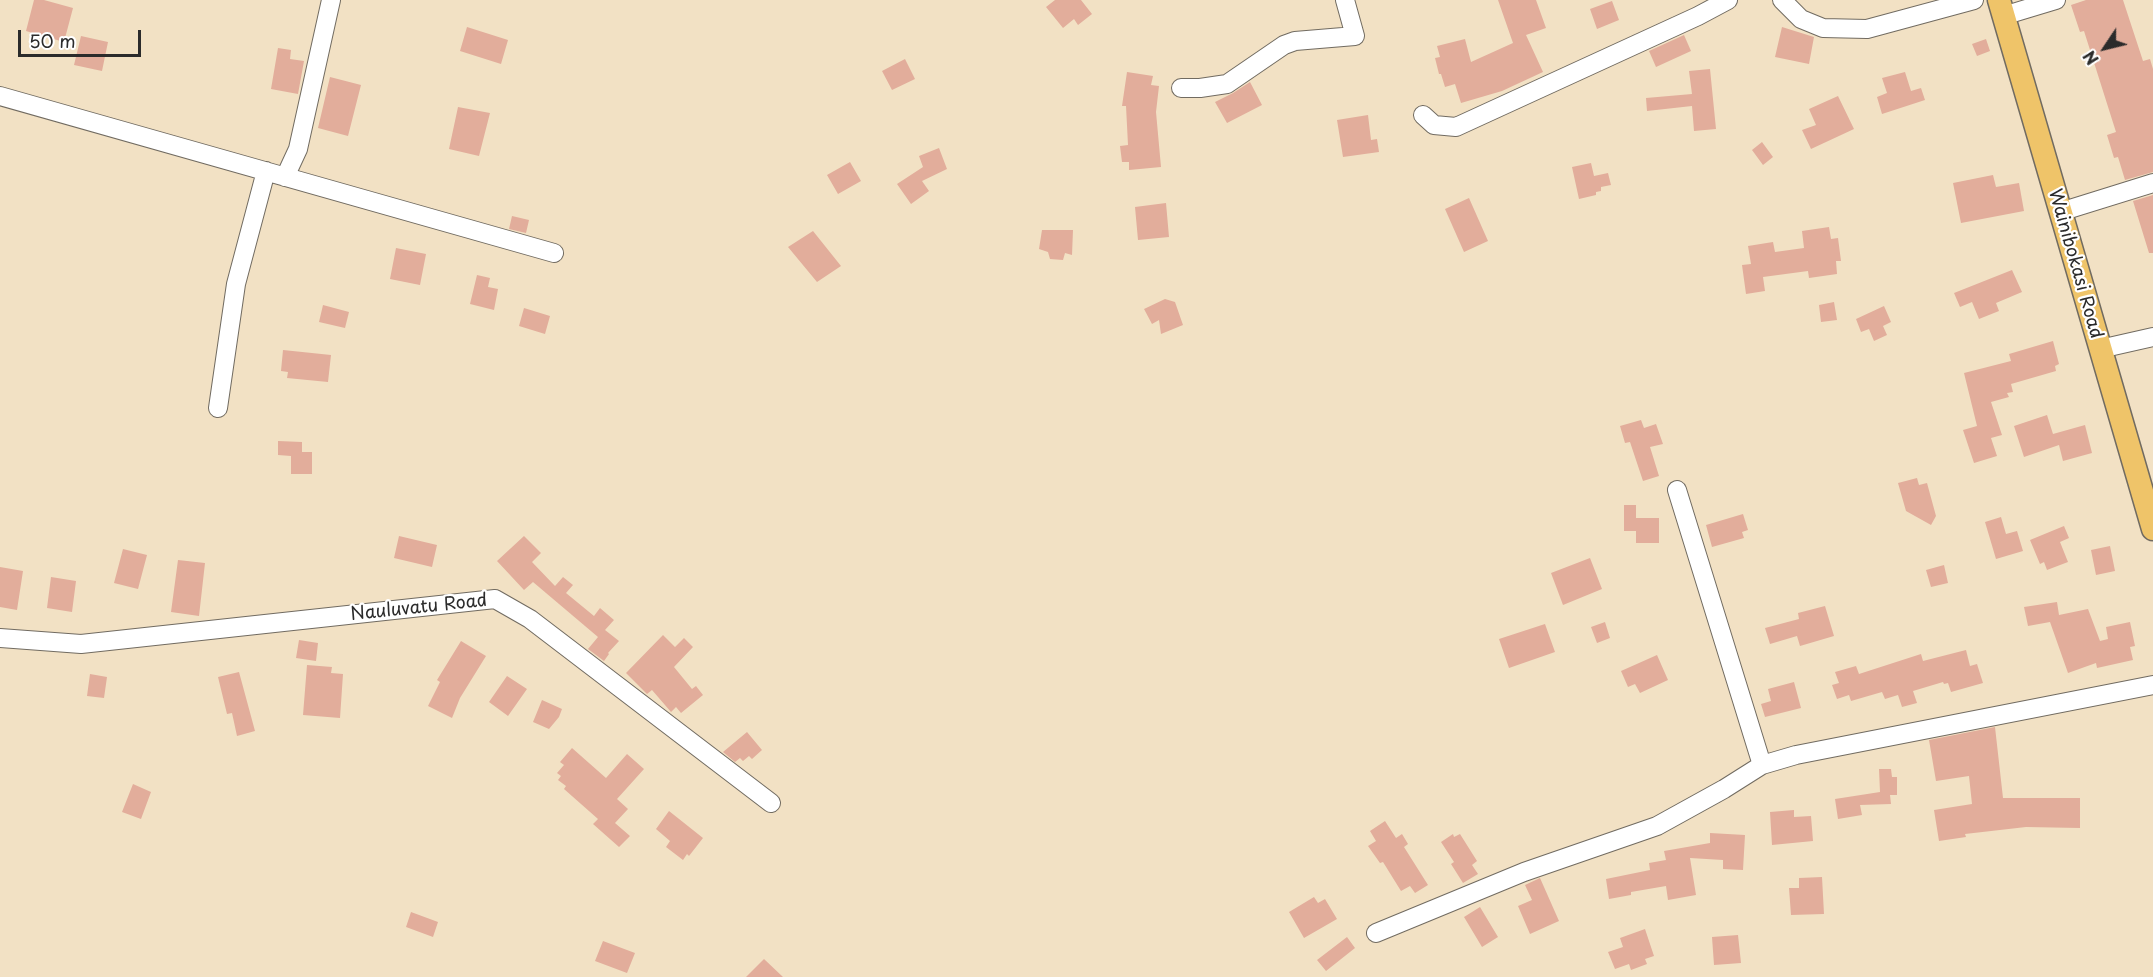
<!DOCTYPE html>
<style>
body{margin:0}
#map{position:relative;width:2153px;height:977px;overflow:hidden;background:#f2e1c4;font-family:"Playpen Sans",sans-serif}
canvas{display:block}
.north{position:absolute;left:2075px;top:18px;width:60px;height:60px;-webkit-text-stroke:4px #fff;paint-order:stroke;rotate:235deg;font-size:16px;font-weight:700;line-height:24px;text-align:center;color:#2b2b2b}
.north::after{content:'';display:block;margin:auto;width:21px;height:27px;background:#2b2b2b;clip-path:polygon(50% 0,100% 100%,50% 72%,0 100%)}
.scale{position:absolute;left:18px;top:30px;width:123px;height:27px;box-sizing:border-box;border:3px solid #2b2b2b;border-top:0;padding-left:8px;font-size:18px;line-height:21px;white-space:nowrap;color:#2b2b2b;-webkit-text-stroke:4px #fff;paint-order:stroke}
</style>
<div id="map">
<canvas width="2153" height="977"></canvas>
<div class="north">N</div>
<div class="scale">50 m</div>
</div>
<script>
const ctx = document.querySelector('canvas').getContext('2d');
ctx.lineJoin = 'round';
function fillPath(path, color) {
  ctx.fillStyle = color;
  ctx.fill(path, 'evenodd');
}
function shape(rows) {
  const path = new Path2D();
  for (const r of rows) {
    path.moveTo(r[0], r[1]);
    for (let i = 2; i < r.length; i += 2) path.lineTo(r[i], r[i + 1]);
  }
  return path;
}
function stroke(path, color, width, dash) {
  ctx.strokeStyle = color;
  ctx.lineWidth = width;
  ctx.lineCap = dash ? 'butt' : 'round';
  ctx.setLineDash(dash || []);
  ctx.stroke(path);
}
function drawText(font, color, halo, rows, align = 'center') {
  ctx.font = font + ' "Playpen Sans",sans-serif';
  ctx.lineWidth = 4.5;
  ctx.setLineDash([]);
  ctx.textBaseline = 'middle';
  ctx.strokeStyle = halo;
  ctx.fillStyle = color;
  for (const [text, x, y, turn = 0] of rows) {
    ctx.save();
    ctx.translate(x, y);
    ctx.rotate((+turn || 0) * Math.PI / 180);
    ctx.textAlign = isNaN(turn) ? turn : align;
    if (halo) ctx.strokeText(text, 0, 0);
    ctx.fillText(text, 0, 0);
    ctx.restore();
  }
}
fillPath(shape([
 [34,0,44,0,73,8,64,42,26,31],
 [1055,0,1081,0,1092,14,1078,25,1074,19,1063,28,1046,7],
 [1498,0,1536,0,1546,28,1526,35,1543,72,1502,91,1461,103,1455,84,1445,87,1441,74,1439,74,1435,58,1440,57,1437,46,1465,39,1471,62,1513,43],
 [2086,0,2123,0,2143,61,2150,59,2153,69,2153,172,2125,180,2118,157,2114,158,2107,135,2116,132,2084,31,2080,32,2071,5],
 [1612,1,1619,20,1597,29,1590,9],
 [467,27,508,40,501,64,460,51],
 [1782,27,1814,37,1809,64,1775,57],
 [1684,35,1691,51,1656,67,1649,51],
 [81,36,108,42,102,71,74,65],
 [1986,39,1990,51,1977,56,1972,44],
 [278,48,291,50,290,59,304,61,298,94,271,89],
 [905,59,915,79,892,90,882,71],
 [1710,69,1716,129,1694,131,1692,106,1647,111,1646,98,1692,94,1689,71],
 [1127,72,1153,76,1151,85,1159,86,1156,112,1161,167,1129,170,1129,162,1122,162,1120,146,1128,145,1126,106,1122,106],
 [1905,72,1911,91,1921,88,1925,100,1882,114,1877,97,1887,93,1882,78],
 [330,77,361,85,348,136,318,128],
 [1250,82,1262,105,1227,123,1215,102,1233,93],
 [1838,96,1854,129,1811,149,1802,130,1816,125,1809,109],
 [458,107,490,113,479,156,449,149],
 [1368,115,1371,140,1377,139,1379,152,1343,157,1337,120],
 [1762,142,1773,157,1763,165,1752,150],
 [939,148,947,169,922,181,929,191,911,204,897,184,923,167,919,156],
 [850,162,861,181,838,194,827,175],
 [1591,163,1594,176,1608,173,1611,185,1601,187,1601,191,1596,192,1596,195,1579,199,1572,167],
 [1993,175,1996,187,2019,183,2024,211,1961,223,1953,183],
 [2153,195,2153,253,2149,253,2133,201],
 [1469,198,1488,241,1464,252,1445,209],
 [1166,203,1169,237,1138,240,1135,207],
 [512,216,529,220,526,233,509,229],
 [1829,227,1831,239,1838,238,1841,261,1836,261,1837,274,1809,278,1808,271,1763,277,1765,291,1746,294,1742,265,1751,264,1748,246,1773,242,1775,252,1804,248,1802,231],
 [1042,230,1073,230,1072,255,1065,253,1063,260,1050,259,1048,252,1039,249],
 [813,231,841,266,817,282,788,247],
 [396,248,426,254,420,285,390,279],
 [2012,270,2022,292,1996,303,1999,311,1979,319,1972,302,1960,307,1954,293],
 [477,275,490,278,488,287,498,289,494,310,470,304],
 [1165,299,1175,302,1183,325,1161,334,1159,320,1152,324,1144,309],
 [1834,302,1837,320,1821,322,1819,305],
 [323,305,349,312,345,328,319,322],
 [1884,306,1891,322,1883,326,1887,335,1874,341,1869,329,1861,332,1856,319],
 [524,308,550,316,545,334,519,326],
 [2053,341,2059,364,2055,366,2056,371,2011,384,2013,392,2007,393,2009,397,1991,402,2002,435,1991,438,1997,456,1974,463,1963,430,1977,426,1964,373,2011,361,2009,354],
 [283,350,331,355,328,382,287,378,288,372,281,371],
 [2047,415,2053,434,2085,425,2092,453,2063,461,2059,445,2024,457,2014,426],
 [1641,420,1644,428,1656,424,1663,444,1650,447,1659,476,1643,481,1630,442,1625,443,1620,426],
 [278,441,302,442,302,452,312,452,312,474,291,474,291,456,278,455],
 [1917,478,1919,485,1927,483,1936,516,1931,525,1906,511,1898,483],
 [1624,505,1636,505,1636,518,1659,518,1659,543,1636,543,1636,531,1624,531],
 [1743,514,1748,530,1742,532,1744,538,1712,547,1706,525],
 [2001,517,2006,534,2017,531,2023,551,1996,559,1985,522],
 [2064,526,2069,538,2060,542,2068,562,2047,570,2044,562,2040,564,2030,540],
 [399,536,437,545,432,567,394,558],
 [524,536,541,553,532,562,555,586,563,577,573,585,566,593,594,616,600,608,614,620,605,630,619,641,608,653,609,654,604,661,588,649,598,637,533,582,524,590,497,561],
 [2110,546,2115,571,2096,575,2091,550],
 [123,549,147,555,138,589,114,583],
 [1590,558,1602,589,1563,605,1551,573],
 [178,560,205,563,199,616,171,612],
 [1944,565,1948,583,1931,587,1926,570],
 [0,567,23,571,17,610,0,607],
 [51,577,76,581,72,612,47,608],
 [2057,602,2059,615,2088,609,2100,641,2108,639,2106,627,2130,622,2135,646,2130,647,2133,660,2097,668,2096,663,2068,673,2050,622,2028,626,2024,607],
 [1825,606,1834,636,1800,646,1797,636,1770,644,1765,628,1799,619,1798,613],
 [1605,622,1610,638,1597,643,1591,627],
 [1545,624,1555,652,1509,668,1499,639],
 [663,635,675,647,684,638,693,647,674,667,692,689,696,686,703,695,681,713,676,707,671,712,652,690,647,694,626,673],
 [299,640,318,643,316,661,296,658],
 [461,641,486,656,460,698,452,718,428,706,440,682,437,680],
 [1966,650,1970,666,1977,664,1983,683,1951,692,1948,683,1944,684,1943,682,1913,691,1917,703,1902,707,1898,695,1885,699,1882,692,1851,701,1849,695,1837,699,1832,685,1839,683,1835,672,1856,666,1859,674,1921,654,1923,661],
 [1657,655,1668,680,1640,693,1635,684,1628,687,1621,671],
 [307,665,332,667,331,673,343,674,340,718,303,715],
 [239,672,255,731,237,736,232,713,227,714,218,677],
 [90,674,107,677,104,698,87,696],
 [507,676,527,689,508,716,489,702],
 [1794,682,1801,708,1765,717,1761,704,1771,701,1768,689],
 [542,700,562,709,559,717,549,729,533,722],
 [1995,727,2003,798,2080,798,2080,828,2026,827,1965,834,1966,837,1939,841,1934,810,1972,804,1969,776,1936,781,1929,740],
 [747,732,762,750,752,759,749,756,743,761,740,758,735,762,723,752],
 [572,748,606,778,627,754,644,769,617,799,628,809,615,823,630,836,619,847,593,824,598,819,564,789,566,786,558,780,561,776,557,773,564,765,560,762],
 [1879,769,1891,769,1892,777,1897,777,1897,795,1890,795,1891,804,1860,805,1862,815,1838,819,1835,799,1880,792],
 [133,784,151,792,141,819,122,812],
 [1794,810,1794,817,1811,816,1813,841,1772,845,1770,812],
 [669,811,703,838,689,856,687,854,683,860,666,847,670,841,656,829],
 [1385,821,1396,838,1402,834,1408,844,1404,847,1428,885,1415,893,1410,886,1401,891,1383,862,1380,863,1368,846,1376,841,1370,831],
 [1710,833,1745,835,1743,870,1723,869,1723,860,1690,858,1696,895,1668,900,1666,886,1631,892,1631,895,1609,899,1606,879,1650,870,1649,863,1666,860,1664,851,1710,843],
 [1453,834,1454,837,1460,834,1477,861,1472,865,1478,874,1463,883,1451,864,1454,862,1441,842],
 [1822,877,1824,914,1791,915,1789,888,1799,888,1799,878],
 [1540,878,1559,921,1530,934,1518,906,1532,900,1525,885],
 [1314,897,1318,903,1325,899,1337,919,1304,938,1289,912],
 [1480,907,1498,937,1482,947,1464,917],
 [411,912,438,922,433,937,406,927],
 [1645,929,1654,956,1645,959,1647,964,1631,970,1629,964,1615,969,1608,952,1623,947,1620,938],
 [1738,935,1741,963,1714,965,1712,937],
 [1347,937,1355,948,1326,971,1317,960],
 [603,941,635,953,627,973,595,961],
 [764,959,783,977,746,977]
]), '#e2ad9b');
const minor = shape([
 [1782,0,1801,19,1823,28,1867,29,1974,0],
 [2003,16,2056,0],
 [1181,88,1200,88,1227,84,1284,45,1295,41,1355,36,1345,0],
 [0,96,554,253],
 [1423,115,1434,125,1456,127,1698,16,1728,0],
 [285,177,298,149,331,0],
 [2060,212,2153,183],
 [2100,349,2153,337],
 [218,408,236,284,266,171],
 [1677,490,1762,765],
 [0,638,81,644,495,599,530,619,771,803],
 [1376,933,1524,872,1657,826,1724,789,1762,765,1796,755,2153,685]
]);
const major = shape([
 [1999,0,2153,529]
]);
stroke(minor, '#716b61', 20);
stroke(major, '#716b61', 25);
stroke(minor, '#fff', 18);
stroke(major, '#efc469', 22);
drawText('18px', '#2b2b2b', '#fff', [
 ["Wainibokasi Road",2075,264,74],
 ["Nauluvatu Road",419,608,-6]
]);
</script>
